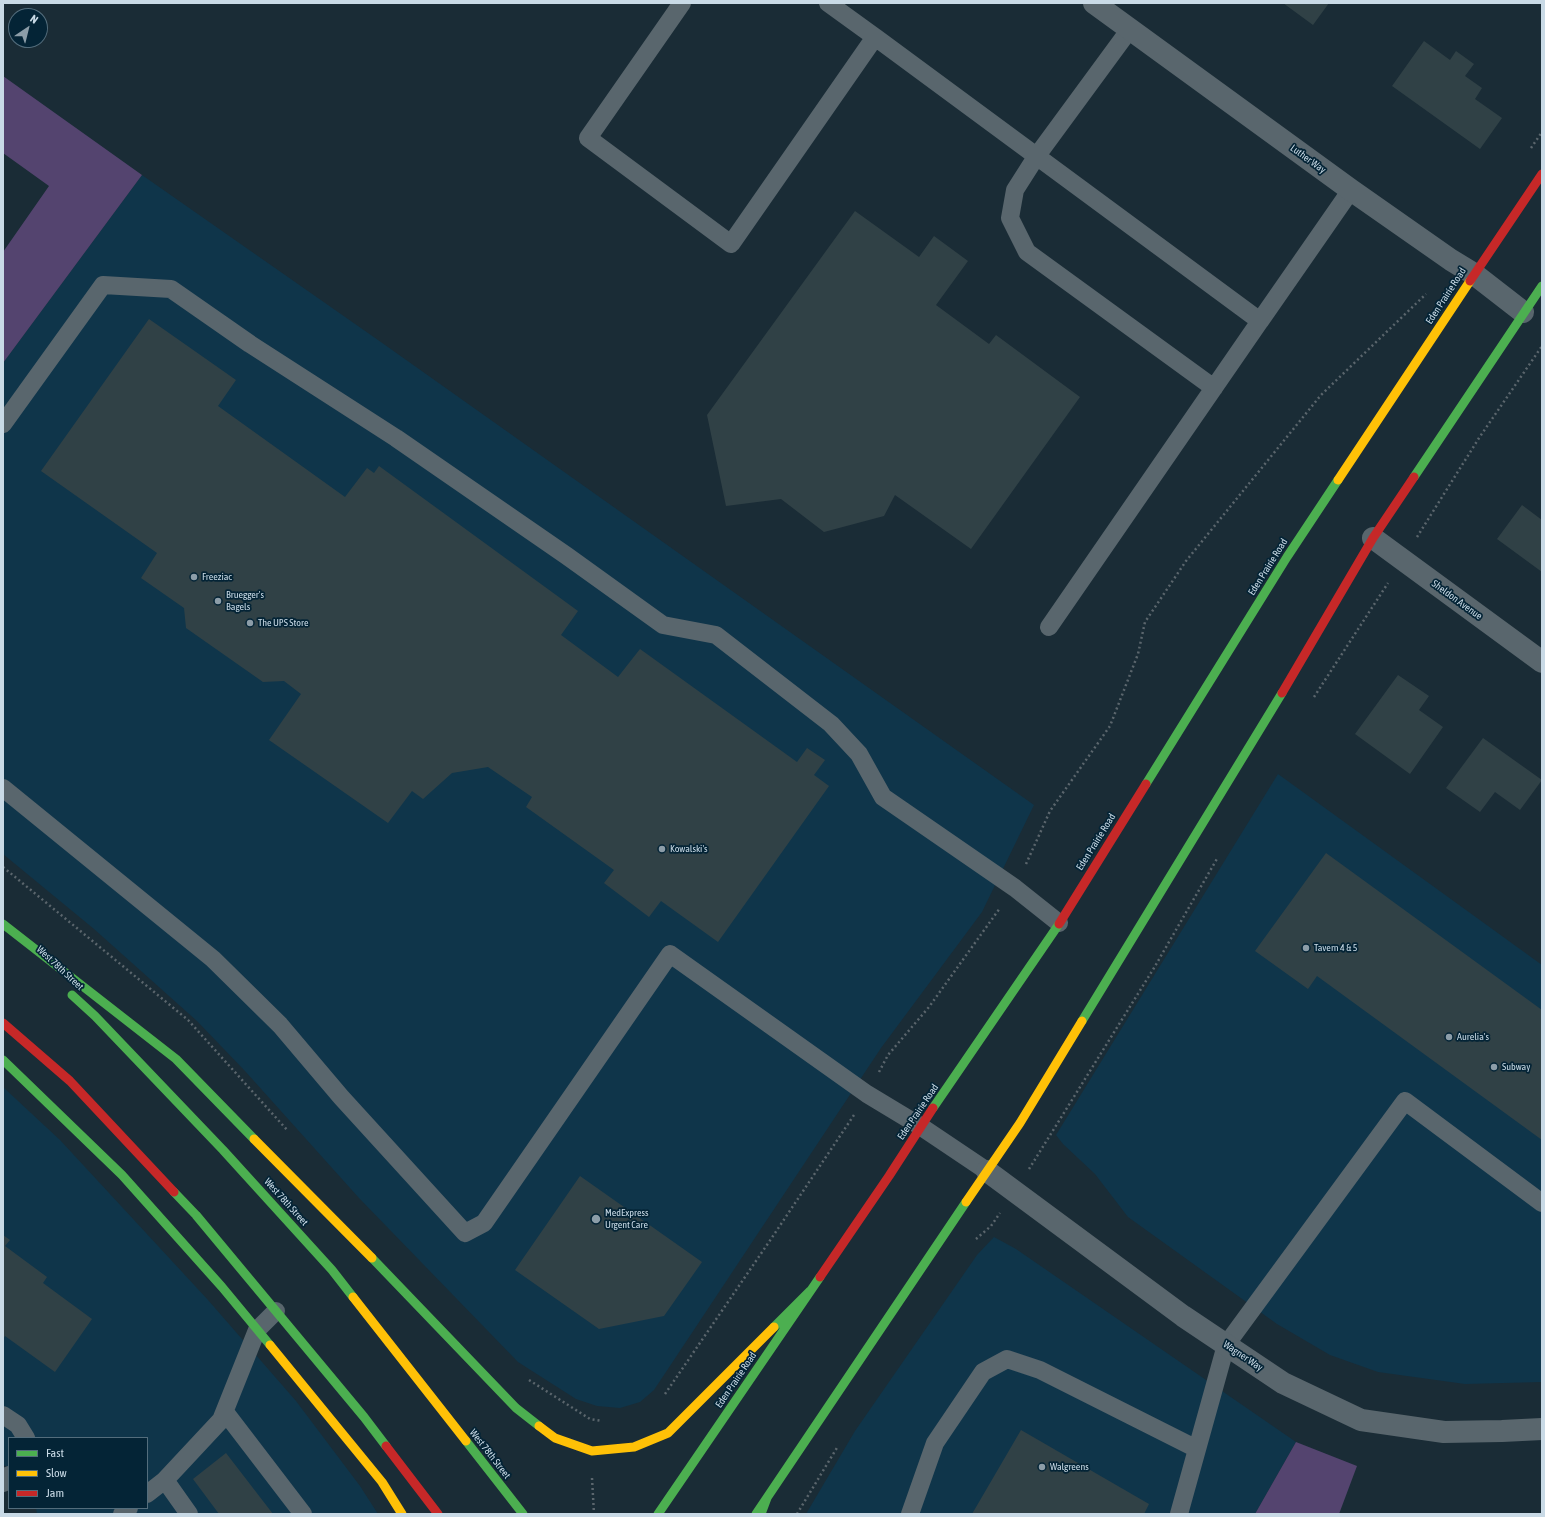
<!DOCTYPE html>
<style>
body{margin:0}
#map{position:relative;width:1545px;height:1517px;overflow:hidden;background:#1a2c36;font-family:"Asap Condensed",sans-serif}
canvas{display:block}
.frame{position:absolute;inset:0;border:4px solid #c9dae6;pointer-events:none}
.legend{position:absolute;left:8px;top:1437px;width:140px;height:72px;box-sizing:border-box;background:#042436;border:1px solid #536d7c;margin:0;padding:5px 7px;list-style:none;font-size:12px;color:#c9dae6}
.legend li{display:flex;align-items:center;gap:8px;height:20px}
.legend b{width:20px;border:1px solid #536d7c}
.north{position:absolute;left:8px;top:8px;width:40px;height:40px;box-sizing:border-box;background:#042436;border:1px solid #536d7c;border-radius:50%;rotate:35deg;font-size:11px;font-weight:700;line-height:16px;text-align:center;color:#c9dae6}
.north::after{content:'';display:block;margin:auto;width:14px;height:18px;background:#8c9da8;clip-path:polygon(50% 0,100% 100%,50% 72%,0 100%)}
</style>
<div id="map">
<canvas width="1545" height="1517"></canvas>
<div class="frame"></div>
<ul class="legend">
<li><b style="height:5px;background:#4caf50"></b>Fast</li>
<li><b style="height:5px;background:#ffc107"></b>Slow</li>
<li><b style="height:5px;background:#c62828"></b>Jam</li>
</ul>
<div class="north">N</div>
</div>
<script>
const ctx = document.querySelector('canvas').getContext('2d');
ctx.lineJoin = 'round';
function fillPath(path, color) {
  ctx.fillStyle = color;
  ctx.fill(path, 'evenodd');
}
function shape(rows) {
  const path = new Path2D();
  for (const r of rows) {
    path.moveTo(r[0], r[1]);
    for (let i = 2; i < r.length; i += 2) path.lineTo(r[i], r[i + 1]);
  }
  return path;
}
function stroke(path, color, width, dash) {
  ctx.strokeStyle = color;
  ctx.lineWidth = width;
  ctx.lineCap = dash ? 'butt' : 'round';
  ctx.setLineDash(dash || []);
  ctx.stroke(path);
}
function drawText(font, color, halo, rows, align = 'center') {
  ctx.font = font + ' "Asap Condensed",sans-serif';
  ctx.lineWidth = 3.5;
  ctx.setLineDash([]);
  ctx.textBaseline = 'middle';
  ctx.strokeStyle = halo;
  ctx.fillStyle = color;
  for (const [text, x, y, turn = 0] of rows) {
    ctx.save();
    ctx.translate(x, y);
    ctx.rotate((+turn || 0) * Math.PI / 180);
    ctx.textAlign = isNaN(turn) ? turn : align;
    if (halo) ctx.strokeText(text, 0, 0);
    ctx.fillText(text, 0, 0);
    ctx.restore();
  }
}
fillPath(shape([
 [142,175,378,340,1034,805,982,912,881,1048,654,1390,640,1402,620,1408,597,1406,576,1399,518,1362,359,1198,245,1071,197,1021,94,929,3,854,3,363],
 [1278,774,1542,965,1542,1382,1465,1384,1378,1372,1330,1355,1277,1324,1128,1217,1095,1174,1063,1144,1056,1135],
 [3,1087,60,1140,208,1300,296,1401,360,1486,378,1514,37,1514,36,1508,147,1508,147,1438,9,1438,9,1467,3,1465],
 [994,1237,1016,1249,1296,1442,1255,1514,806,1514,855,1431,977,1255]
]), '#0f354a');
fillPath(shape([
 [3,76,142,175,3,363,3,252,49,186,3,153],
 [1296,1442,1357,1466,1339,1514,1255,1514]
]), '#54446f');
fillPath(shape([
 [1283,3,1329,3,1313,25],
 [1424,41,1450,60,1456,51,1474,64,1465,76,1482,88,1475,99,1502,118,1480,149,1392,86],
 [855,211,919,257,934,236,968,261,936,305,989,344,996,335,1080,397,971,549,895,495,884,516,824,532,781,499,726,506,707,415],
 [149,319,236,380,218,406,345,497,367,468,374,473,379,466,578,611,561,635,618,677,640,649,797,762,807,748,825,760,814,775,829,786,718,942,661,901,649,917,604,883,614,870,526,807,532,797,488,767,452,773,423,799,412,791,388,823,269,740,301,694,284,681,263,682,186,628,184,608,141,578,157,553,41,471],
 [1522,505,1542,520,1542,572,1497,539],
 [1398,675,1429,696,1419,710,1443,727,1410,774,1355,734],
 [1483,738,1542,780,1520,810,1495,792,1480,812,1446,788],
 [1326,853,1542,1010,1542,1140,1317,976,1308,989,1255,951],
 [580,1176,702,1262,664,1316,599,1329,515,1270],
 [3,1235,10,1240,5,1246,47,1277,43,1283,92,1319,55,1372,5,1336,3,1339],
 [1021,1430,1149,1504,1144,1514,972,1514],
 [226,1453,273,1514,219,1514,193,1479]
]), '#304146');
stroke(shape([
 [1531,148,1542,132],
 [1417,537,1479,438,1542,346],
 [1314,697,1388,583],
 [1026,864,1050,811,1110,726,1138,654,1145,622,1186,561,1321,395,1426,294],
 [3,867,188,1020,288,1131],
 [879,1072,888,1055,929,1007,1000,908],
 [1029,1169,1154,968,1218,857],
 [976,1239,991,1226,1000,1213],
 [529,1380,590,1419,602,1421],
 [665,1394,771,1239,854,1115],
 [592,1478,594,1514],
 [797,1514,838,1446]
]), '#5b666d', 2.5, [2, 3]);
stroke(shape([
 [682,3,588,138,731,244,875,37,828,3],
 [1130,29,1036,157,1015,190,1010,218,1027,252,1214,388],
 [875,37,1260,321,1049,627],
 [1260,321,1351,190],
 [3,424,103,285,171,289,250,344,396,438,567,556,663,625,716,635,831,724,859,754,883,797,1015,888,1059,923],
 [3,788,213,959,280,1025,341,1097,465,1233,484,1223,670,954,867,1094,920,1126,987,1171],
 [225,1412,303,1514],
 [3,1415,18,1425,26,1438],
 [3,1483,9,1475],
 [147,1494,165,1480],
 [122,1514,129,1508],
 [189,1514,165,1480,221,1420,257,1330,276,1311],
 [910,1514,935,1443,983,1372,1007,1359,1040,1370,1197,1449],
 [1179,1514,1226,1345,1405,1101,1542,1203]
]), '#59666d', 18);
stroke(shape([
 [1094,3,1351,190,1451,260,1474,274,1523,312],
 [1373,538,1542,662],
 [987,1171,1183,1316,1283,1383,1361,1420,1444,1432,1502,1431,1542,1429]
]), '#59666d', 22);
stroke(shape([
 [1414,477,1542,286],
 [1146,784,1287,557,1338,480],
 [3,924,176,1059,254,1139],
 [72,995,95,1016,223,1150,332,1270,353,1297],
 [1082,1021,1282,693],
 [3,1060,122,1175,222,1287,270,1345],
 [933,1108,1059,924],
 [174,1192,196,1215,364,1417,386,1446],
 [372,1258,516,1408,539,1426],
 [774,1327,810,1291],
 [466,1441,523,1514],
 [658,1514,820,1277],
 [756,1514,966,1202],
 [761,1514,767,1498]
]), '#4caf50', 9);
stroke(shape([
 [1338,480,1470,281],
 [254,1139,372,1258],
 [966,1202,1020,1123,1082,1021],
 [353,1297,466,1441],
 [270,1345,382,1482,402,1514],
 [539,1426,555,1438,592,1451,634,1447,668,1433,774,1327]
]), '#ffc107', 9);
stroke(shape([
 [1470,281,1542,174],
 [1282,693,1373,538,1414,477],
 [1059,924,1146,784],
 [3,1023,70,1081,174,1192],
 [820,1277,889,1176,933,1108],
 [386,1446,438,1514]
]), '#c62828', 9);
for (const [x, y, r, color] of [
 [194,577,4,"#8c9da8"],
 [218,601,4,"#8c9da8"],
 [250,623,4,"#8c9da8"],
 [662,849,4,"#8c9da8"],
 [1306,948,4,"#8c9da8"],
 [1449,1037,4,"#8c9da8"],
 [1494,1067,4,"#8c9da8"],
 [596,1219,5,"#8c9da8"],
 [1042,1467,4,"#8c9da8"]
]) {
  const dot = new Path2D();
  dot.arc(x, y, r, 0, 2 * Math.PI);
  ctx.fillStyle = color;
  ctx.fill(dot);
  stroke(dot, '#042436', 1.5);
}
drawText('10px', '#c9dae6', '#042436', [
 ["Luther Way",1308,159,36],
 ["Eden Prairie Road",1446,296,-57],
 ["Eden Prairie Road",1268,567,-58],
 ["Sheldon Avenue",1457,600,36],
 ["Eden Prairie Road",1096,842,-58],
 ["West 78th Street",60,968,43],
 ["Eden Prairie Road",918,1112,-56],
 ["West 78th Street",286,1202,48],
 ["Wagner Way",1243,1356,34],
 ["Eden Prairie Road",736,1380,-56],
 ["West 78th Street",490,1454,52]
]);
drawText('10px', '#c9dae6', '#042436', [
 ["Freeziac",202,577],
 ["Bruegger's",226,595],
 ["Bagels",226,607],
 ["The UPS Store",258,623],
 ["Kowalski's",670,849],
 ["Tavern 4 & 5",1314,948],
 ["Aurelia's",1457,1037],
 ["Subway",1502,1067],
 ["MedExpress",605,1213],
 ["Urgent Care",605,1225],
 ["Walgreens",1050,1467]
], 'left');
</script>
